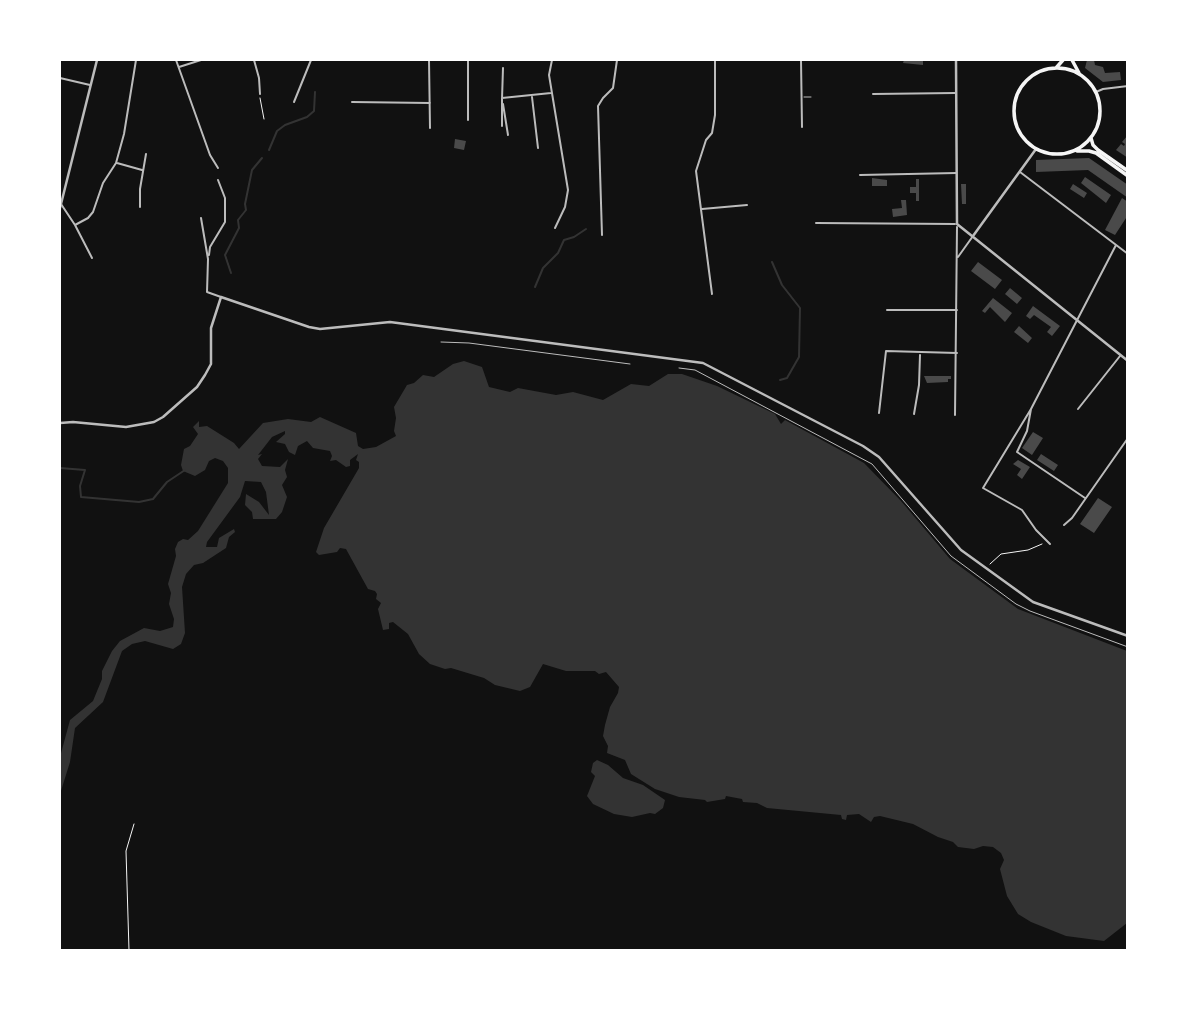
<!DOCTYPE html>
<style>
body{margin:0}
#map{position:relative;width:1187px;height:1010px;overflow:hidden;background:#111;font-family:"Open Sans",sans-serif}
canvas{display:block}
.frame{position:absolute;inset:0;border:61px solid #fff;pointer-events:none}
</style>
<div id="map">
<canvas width="1187" height="1010"></canvas>
<div class="frame"></div>
</div>
<script>
const ctx = document.querySelector('canvas').getContext('2d');
ctx.lineJoin = 'round';
function fillPath(path, color) {
  ctx.fillStyle = color;
  ctx.fill(path, 'evenodd');
}
function shape(rows) {
  const path = new Path2D();
  for (const r of rows) {
    if (r.length === 3) {
      path.moveTo(r[0] + r[2], r[1]);
      path.arc(r[0], r[1], r[2], 0, 2 * Math.PI);
      continue;
    }
    path.moveTo(r[0], r[1]);
    for (let i = 2; i < r.length; i += 2) path.lineTo(r[i], r[i + 1]);
  }
  return path;
}
function stroke(path, color, width, dash) {
  ctx.strokeStyle = color;
  ctx.lineWidth = width;
  ctx.lineCap = dash ? 'butt' : 'round';
  ctx.setLineDash(dash || []);
  ctx.stroke(path);
}
fillPath(shape([
 [464,361,482,367,489,387,510,392,518,388,556,395,573,392,603,400,631,384,649,386,668,374,682,374,717,386,775,414,781,424,785,420,864,463,901,501,950,559,1018,609,1127,651,1127,923,1104,941,1066,936,1031,922,1018,914,1007,896,1000,869,1004,860,1001,853,993,847,983,846,974,849,958,847,953,842,938,837,913,824,880,816,874,817,871,822,859,814,847,815,846,820,842,819,841,815,767,808,757,803,743,802,742,799,726,796,725,799,707,802,705,800,679,797,655,789,631,774,625,760,607,753,608,746,603,736,605,725,610,707,618,693,619,687,606,672,599,674,595,671,566,671,543,664,530,687,520,691,495,685,484,678,451,668,445,669,430,664,419,654,408,634,393,622,389,623,389,629,383,630,378,609,381,603,376,599,377,594,375,591,368,589,346,549,340,548,337,552,319,555,316,552,324,528,359,468,359,462,356,460,358,454,350,460,350,466,346,467,336,460,330,461,332,456,330,451,313,448,307,441,298,446,295,455,289,452,285,444,276,442,285,434,285,431,272,437,258,455,262,454,258,459,262,466,280,467,288,459,285,470,287,477,282,485,287,497,282,512,276,519,253,519,252,512,245,505,246,494,259,502,269,515,266,492,261,482,245,481,240,497,207,542,206,547,217,547,219,538,234,529,235,532,229,537,226,548,203,563,194,565,186,574,182,587,185,633,181,644,173,649,145,641,132,644,122,651,103,702,75,728,70,762,60,794,60,757,70,720,93,701,102,679,102,671,112,651,120,641,144,628,160,631,173,627,174,619,169,604,171,593,168,584,176,556,175,549,178,542,183,539,188,540,198,531,228,483,228,468,223,461,215,458,209,461,205,470,195,476,183,471,181,465,184,449,190,446,198,434,193,427,199,421,199,427,207,426,234,443,239,449,263,423,288,419,311,422,320,417,356,433,358,446,363,449,376,447,396,436,394,431,396,418,394,407,407,385,414,383,423,375,434,377,453,364],
 [597,760,608,765,623,778,643,785,665,800,663,808,655,814,650,813,632,817,614,814,593,804,587,796,595,776,591,772,593,763]
]), '#333');
stroke(shape([
 [269,150,277,131,285,125,307,117,314,111,315,92],
 [772,262,782,285,800,308,799,357,787,378,780,380],
 [231,273,225,255,239,228,238,220,246,210,245,204,252,170,262,158],
 [535,287,543,268,558,253,564,240,574,237,586,229],
 [60,468,85,470,80,486,81,497,139,502,153,499,167,482,185,470]
]), '#333', 2);
fillPath(shape([
 [904,60,923,60,923,65,903,63],
 [1087,60,1094,60,1095,65,1103,67,1105,73,1120,72,1121,80,1103,82,1085,68],
 [1128,135,1126,148,1128,158,1116,150,1121,144,1124,146,1125,144,1122,142],
 [455,139,466,141,464,150,454,148],
 [1089,158,1128,185,1128,198,1088,170,1036,172,1036,160],
 [1085,177,1111,195,1106,203,1081,183],
 [872,178,887,180,887,186,872,186],
 [916,179,919,179,919,201,916,201,916,193,910,193,910,187,916,187],
 [961,184,966,184,966,204,962,204],
 [1073,184,1087,193,1084,198,1070,189],
 [1122,198,1128,202,1128,215,1115,235,1105,230],
 [901,200,906,200,907,215,893,217,892,209,902,208],
 [978,262,1002,280,995,289,971,271],
 [1010,288,1022,298,1017,304,1005,294],
 [993,298,1012,313,1005,322,990,307,985,313,982,311],
 [1033,306,1060,326,1052,336,1047,332,1051,327,1034,315,1030,319,1026,316],
 [1019,326,1032,338,1028,343,1014,332],
 [924,376,951,376,951,379,948,379,948,382,927,383],
 [1033,432,1043,438,1032,455,1022,448],
 [1041,454,1058,465,1054,471,1037,460],
 [1018,460,1030,467,1022,479,1017,475,1021,469,1013,464],
 [1098,498,1112,507,1094,533,1080,524]
]), '#4a4a4a');
stroke(shape([
 [260,98,264,119],
 [990,564,1001,554,1028,550,1042,544],
 [129,950,126,851,134,824]
]), '#f5f5f5', 1);
stroke(shape([
 [804,97,811,97]
]), '#bcbcbc', 1);
stroke(shape([
 [441,342,469,343,630,364],
 [679,368,695,370,872,464,951,556,1016,604,1030,611,1128,647]
]), '#bcbcbc', 1);
stroke(shape([
 [176,60,210,155,218,168],
 [254,60,259,78,260,94],
 [429,60,430,128],
 [552,60,549,75,568,190,565,207,555,228],
 [801,60,802,127],
 [179,67,201,60],
 [60,78,90,85],
 [1096,92,1103,89,1128,86],
 [873,94,955,93],
 [532,97,538,148],
 [502,99,503,68],
 [294,102,311,60],
 [352,102,430,103],
 [503,104,508,135],
 [468,120,468,60],
 [502,126,502,98,551,93],
 [117,163,142,170],
 [1020,172,1128,254],
 [860,175,956,173],
 [61,204,75,225,92,258],
 [140,207,140,189,146,154],
 [702,209,747,205],
 [201,218,208,259,207,292,221,297],
 [816,223,955,224],
 [75,225,88,218,93,212,103,183,116,163,124,134,136,60],
 [602,235,598,106,603,98,613,88,617,60],
 [209,255,210,247,225,222,225,198,218,180],
 [958,257,973,236],
 [712,294,696,171,706,140,712,133,715,115,715,60],
 [887,310,957,310],
 [1031,409,983,488,1022,510,1036,530,1050,544],
 [1078,409,1120,356],
 [879,413,886,351,957,353],
 [914,414,919,385,920,355],
 [955,415,957,227],
 [1085,498,1017,452,1027,431,1031,409,1116,245],
 [1064,525,1072,518,1128,438]
]), '#bcbcbc', 2);
stroke(shape([
 [956,60,957,224,1128,361],
 [60,208,97,60],
 [973,236,1036,149],
 [60,423,73,422,126,427,154,422,163,417,197,387,205,375,211,364,211,328,221,297,309,327,320,329,390,322,703,363,863,446,879,457,961,550,1033,602,1128,636]
]), '#bcbcbc', 2.5);
stroke(shape([
 [1072,60,1079,73],
 [1056,68,1063,60],
 [1057,111,43],
 [1091,138,1093,145,1098,150,1128,171],
 [1077,151,1089,151,1096,153,1128,176]
]), '#f5f5f5', 3.5);
</script>
